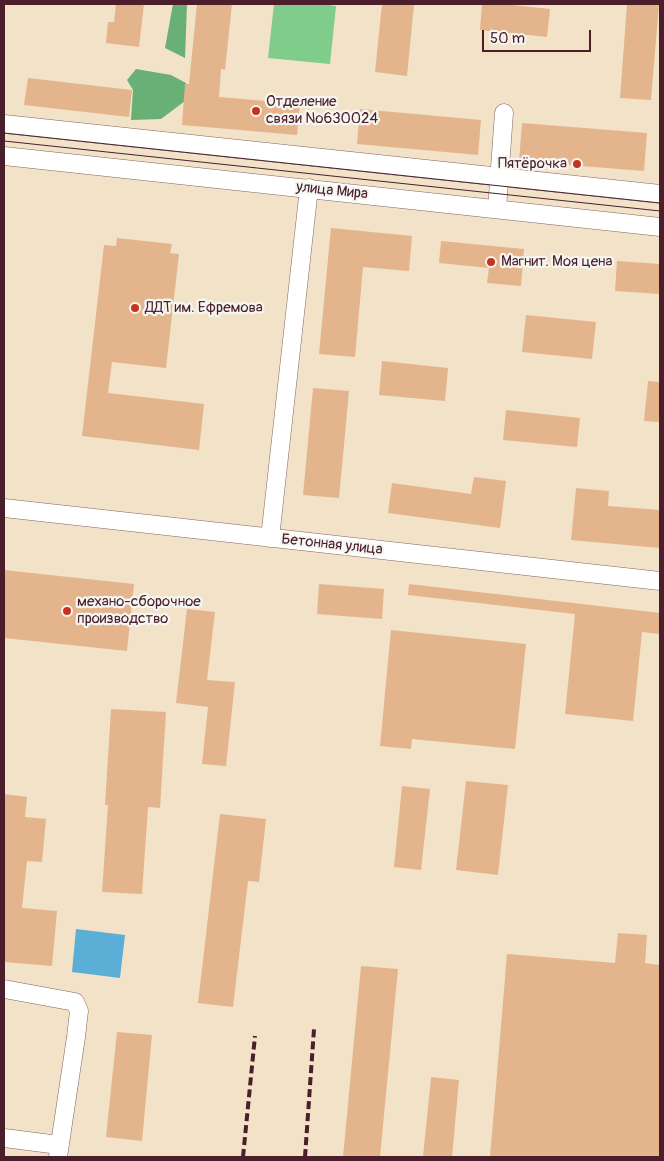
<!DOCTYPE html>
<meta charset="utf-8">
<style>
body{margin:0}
#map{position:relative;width:664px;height:1161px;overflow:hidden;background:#f2e2c8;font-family:Pangolin,sans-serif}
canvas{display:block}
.frame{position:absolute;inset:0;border:5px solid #4a1f2b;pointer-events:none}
.scale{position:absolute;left:482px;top:30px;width:109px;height:22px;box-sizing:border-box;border:2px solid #4a1f2b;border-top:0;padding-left:6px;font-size:15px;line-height:18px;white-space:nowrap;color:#4a1f2b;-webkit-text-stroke:4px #f6f6f2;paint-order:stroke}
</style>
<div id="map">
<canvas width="664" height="1161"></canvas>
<div class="frame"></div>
<div class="scale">50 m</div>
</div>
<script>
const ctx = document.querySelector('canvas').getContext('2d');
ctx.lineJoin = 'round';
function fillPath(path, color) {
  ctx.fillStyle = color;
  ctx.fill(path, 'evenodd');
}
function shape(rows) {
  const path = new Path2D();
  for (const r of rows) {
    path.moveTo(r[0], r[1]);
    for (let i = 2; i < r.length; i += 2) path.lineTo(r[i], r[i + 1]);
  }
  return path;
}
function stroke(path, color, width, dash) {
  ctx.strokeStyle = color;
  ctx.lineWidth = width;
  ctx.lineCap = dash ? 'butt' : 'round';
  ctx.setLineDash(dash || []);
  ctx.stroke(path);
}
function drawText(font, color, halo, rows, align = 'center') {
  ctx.font = font + ' Pangolin,sans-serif';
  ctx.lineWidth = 4.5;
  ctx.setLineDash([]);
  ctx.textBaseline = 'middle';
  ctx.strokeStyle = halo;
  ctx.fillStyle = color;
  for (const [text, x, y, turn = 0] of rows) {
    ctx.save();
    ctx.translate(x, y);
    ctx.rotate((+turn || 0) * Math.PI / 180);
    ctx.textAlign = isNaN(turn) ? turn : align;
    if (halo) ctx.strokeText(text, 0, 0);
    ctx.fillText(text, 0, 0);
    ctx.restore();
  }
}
fillPath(shape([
 [274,4,322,4,336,6,330,64,268,58]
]), '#80cc8a');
fillPath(shape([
 [173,4,187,4,185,58,165,48],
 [136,69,171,75,186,83,185,101,161,119,131,120,133,90,127,80]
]), '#68b076');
fillPath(shape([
 [76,929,125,935,120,978,72,972]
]), '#5bafd7');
fillPath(shape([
 [116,4,144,4,139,47,106,43,108,22,114,22],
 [197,4,232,4,225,70,221,69,219,97,300,104,297,135,182,125,185,84,189,84],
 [382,4,414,4,407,76,375,72],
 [482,4,503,4,550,9,547,37,480,30],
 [627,4,659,4,651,100,620,98],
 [28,78,132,90,129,117,24,105],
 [360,109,481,120,478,155,357,144],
 [522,123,647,133,644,171,519,161],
 [331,228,412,236,409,271,363,267,355,357,319,354],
 [117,238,172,244,170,253,179,254,166,368,112,362,108,393,204,404,199,450,82,436,104,245,116,246],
 [441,241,524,249,521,286,487,283,489,268,439,263],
 [617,261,660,264,660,294,615,291],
 [526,315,596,322,592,359,522,352],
 [382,361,448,368,445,401,379,395],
 [648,381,660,382,660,422,644,421],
 [313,388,349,391,339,498,303,495],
 [506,410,580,418,577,447,503,440],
 [474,477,506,481,500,528,388,513,392,483,471,494],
 [576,488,609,491,608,506,660,510,660,548,571,540],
 [4,570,134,584,127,651,4,638],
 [319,584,384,589,382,619,317,614],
 [409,584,660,613,660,634,642,632,633,721,565,714,575,614,408,595],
 [187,609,215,612,207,680,235,682,226,766,202,764,208,707,176,703],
 [391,630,526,644,515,749,412,739,411,749,380,746],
 [111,709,166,712,160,808,148,807,142,894,102,892,108,805,105,805],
 [466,781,508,785,498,875,456,870],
 [402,786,430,789,421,870,394,867],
 [4,794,27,797,25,817,46,819,42,862,27,861,22,908,57,911,52,966,4,962],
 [220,814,266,819,259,882,248,881,233,1007,198,1003],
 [618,933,647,935,645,963,660,965,660,1157,490,1157,507,954,615,963],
 [361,966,398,969,380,1157,343,1157],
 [117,1032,152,1035,142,1141,106,1137],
 [431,1077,459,1080,452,1157,423,1157]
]), '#e4b58d');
const minor = shape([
 [4,124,660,194],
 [4,156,660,227],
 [497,209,504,113],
 [4,508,660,581],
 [270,538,309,188],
 [4,989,75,1002,79,1011,76,1037,58,1157],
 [4,1138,59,1145]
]);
stroke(minor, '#856362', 19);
stroke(minor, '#fff', 18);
stroke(shape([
 [4,133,660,203],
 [4,141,660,211]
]), '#4a1f2b', 1);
stroke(shape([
 [243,1157,255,1036],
 [305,1157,314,1029]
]), '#4a1f2b', 4, [8, 4]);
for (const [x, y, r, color] of [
 [256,111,5,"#c8321e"],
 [577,164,5,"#c8321e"],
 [491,262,5,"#c8321e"],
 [135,308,5,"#c8321e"],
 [67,611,5,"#c8321e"]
]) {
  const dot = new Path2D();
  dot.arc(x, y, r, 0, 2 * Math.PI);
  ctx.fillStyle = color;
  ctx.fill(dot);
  stroke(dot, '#f6f6f2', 2);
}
drawText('15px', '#4a1f2b', '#f6f6f2', [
 ["Отделение",266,102],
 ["связи №630024",266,119],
 ["Пятёрочка",567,164,"right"],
 ["Магнит. Моя цена",501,262],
 ["ДДТ им. Ефремова",145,308],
 ["механо-сборочное",77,602],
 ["производство",77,619]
], 'left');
drawText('15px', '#4a1f2b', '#f6f6f2', [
 ["улица Мира",332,191,6],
 ["Бетонная улица",332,545,6]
]);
</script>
